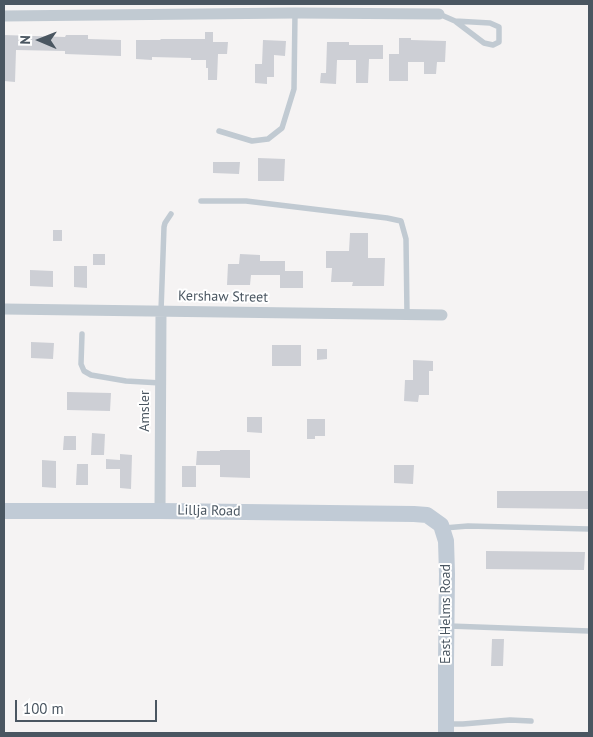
<!DOCTYPE html>
<style>
body{margin:0}
#map{position:relative;width:593px;height:737px;overflow:hidden;background:#f5f3f3;font-family:"PT Sans",sans-serif}
canvas{display:block}
.frame{position:absolute;inset:0;border:5px solid #4a5661;pointer-events:none}
.north{position:absolute;left:15px;top:15px;width:50px;height:50px;-webkit-text-stroke:4px #fff;paint-order:stroke;rotate:271deg;font-size:14px;font-weight:700;line-height:20px;text-align:center;color:#4a5661}
.north::after{content:'';display:block;margin:auto;width:18px;height:22px;background:#4a5661;clip-path:polygon(50% 0,100% 100%,50% 72%,0 100%)}
.scale{position:absolute;left:15px;top:700px;width:142px;height:22px;box-sizing:border-box;border:2px solid #4a5661;border-top:0;padding-left:6px;font-size:15px;line-height:18px;white-space:nowrap;color:#4a5661;-webkit-text-stroke:4px #fff;paint-order:stroke}
</style>
<div id="map">
<canvas width="593" height="737"></canvas>
<div class="frame"></div>
<div class="north">N</div>
<div class="scale">100 m</div>
</div>
<script>
const ctx = document.querySelector('canvas').getContext('2d');
ctx.lineJoin = 'round';
function fillPath(path, color) {
  ctx.fillStyle = color;
  ctx.fill(path, 'evenodd');
}
function shape(rows) {
  const path = new Path2D();
  for (const r of rows) {
    path.moveTo(r[0], r[1]);
    for (let i = 2; i < r.length; i += 2) path.lineTo(r[i], r[i + 1]);
  }
  return path;
}
function stroke(path, color, width, dash) {
  ctx.strokeStyle = color;
  ctx.lineWidth = width;
  ctx.lineCap = dash ? 'butt' : 'round';
  ctx.setLineDash(dash || []);
  ctx.stroke(path);
}
function drawText(font, color, halo, rows, align = 'center') {
  ctx.font = font + ' "PT Sans",sans-serif';
  ctx.lineWidth = 4;
  ctx.setLineDash([]);
  ctx.textBaseline = 'middle';
  ctx.strokeStyle = halo;
  ctx.fillStyle = color;
  for (const [text, x, y, turn = 0] of rows) {
    ctx.save();
    ctx.translate(x, y);
    ctx.rotate((+turn || 0) * Math.PI / 180);
    ctx.textAlign = isNaN(turn) ? turn : align;
    if (halo) ctx.strokeText(text, 0, 0);
    ctx.fillText(text, 0, 0);
    ctx.restore();
  }
}
fillPath(shape([
 [205,32,213,32,213,42,228,42,227,54,218,54,217,80,208,80,208,68,206,68,206,60,191,60,191,58,152,57,152,60,136,59,136,40,160,40,161,39,205,39],
 [4,35,65,37,66,35,88,35,88,39,121,40,121,56,65,54,65,51,16,50,15,82,4,81],
 [399,38,411,38,411,40,446,41,445,62,437,62,436,74,424,74,424,62,408,62,408,81,389,81,389,54,399,54],
 [263,40,286,41,285,56,274,55,274,77,267,77,267,84,255,83,255,64,262,64],
 [327,42,349,42,349,45,383,45,383,59,369,59,368,83,356,83,356,60,337,60,336,84,320,83,321,73,326,73],
 [258,158,285,159,284,181,258,181],
 [213,162,240,162,239,174,213,173],
 [53,230,62,230,62,241,53,241],
 [350,233,368,233,368,258,385,258,384,286,352,286,353,282,331,282,332,268,326,268,326,251,349,251],
 [93,254,105,254,105,265,93,265],
 [240,254,260,255,260,261,285,261,285,271,303,271,303,288,280,288,280,275,251,275,250,285,227,285,228,264,239,264],
 [74,266,87,266,87,288,74,287],
 [30,270,53,271,53,287,30,286],
 [31,342,54,343,53,359,31,358],
 [272,345,301,345,301,366,272,366],
 [317,349,327,349,327,359,317,360],
 [413,360,433,361,433,371,429,371,429,395,419,395,418,402,404,401,405,380,413,380],
 [67,392,111,393,110,411,67,410],
 [247,417,262,417,262,433,247,432],
 [307,419,325,419,325,436,315,436,315,439,307,439],
 [92,433,105,434,104,455,91,455],
 [64,436,76,436,76,450,63,450],
 [220,450,250,450,250,478,220,477,220,465,196,465,197,451,220,451],
 [120,454,132,455,131,489,120,488,120,469,106,469,106,459,120,460],
 [42,460,56,461,56,488,42,487],
 [77,464,88,464,88,485,76,485],
 [394,465,414,465,413,484,394,483],
 [182,466,196,466,196,487,182,487],
 [497,491,589,491,589,509,497,508],
 [486,551,585,552,584,570,486,569],
 [492,639,504,639,503,666,491,666]
]), '#cdcfd5');
stroke(shape([
 [439,14,455,21,484,43,493,45,499,42,499,27,490,23,455,21],
 [219,131,252,141,268,139,282,128,294,89,295,13],
 [201,201,246,201,387,218,401,221,406,239,407,314],
 [161,311,164,227,165,223,171,214],
 [82,334,81,364,84,371,91,375,126,381,161,383],
 [444,528,468,526,589,529],
 [449,626,589,631],
 [449,724,463,724,510,720,531,721]
]), '#c1cad2', 5.5);
stroke(shape([
 [4,16,295,13,439,14],
 [4,309,442,315],
 [160,511,161,311]
]), '#c1cad2', 11);
stroke(shape([
 [4,511,160,511,414,514,427,515,441,525,446,541,447,574,446,661,446,733]
]), '#c1cbd6', 16);
drawText('14px', '#4a5661', '#fff', [
 ["Kershaw Street",223,297,1],
 ["Amsler",145,411,-90],
 ["Lillja Road",209,511,1],
 ["East Helms Road",446,614,-90]
]);
</script>
